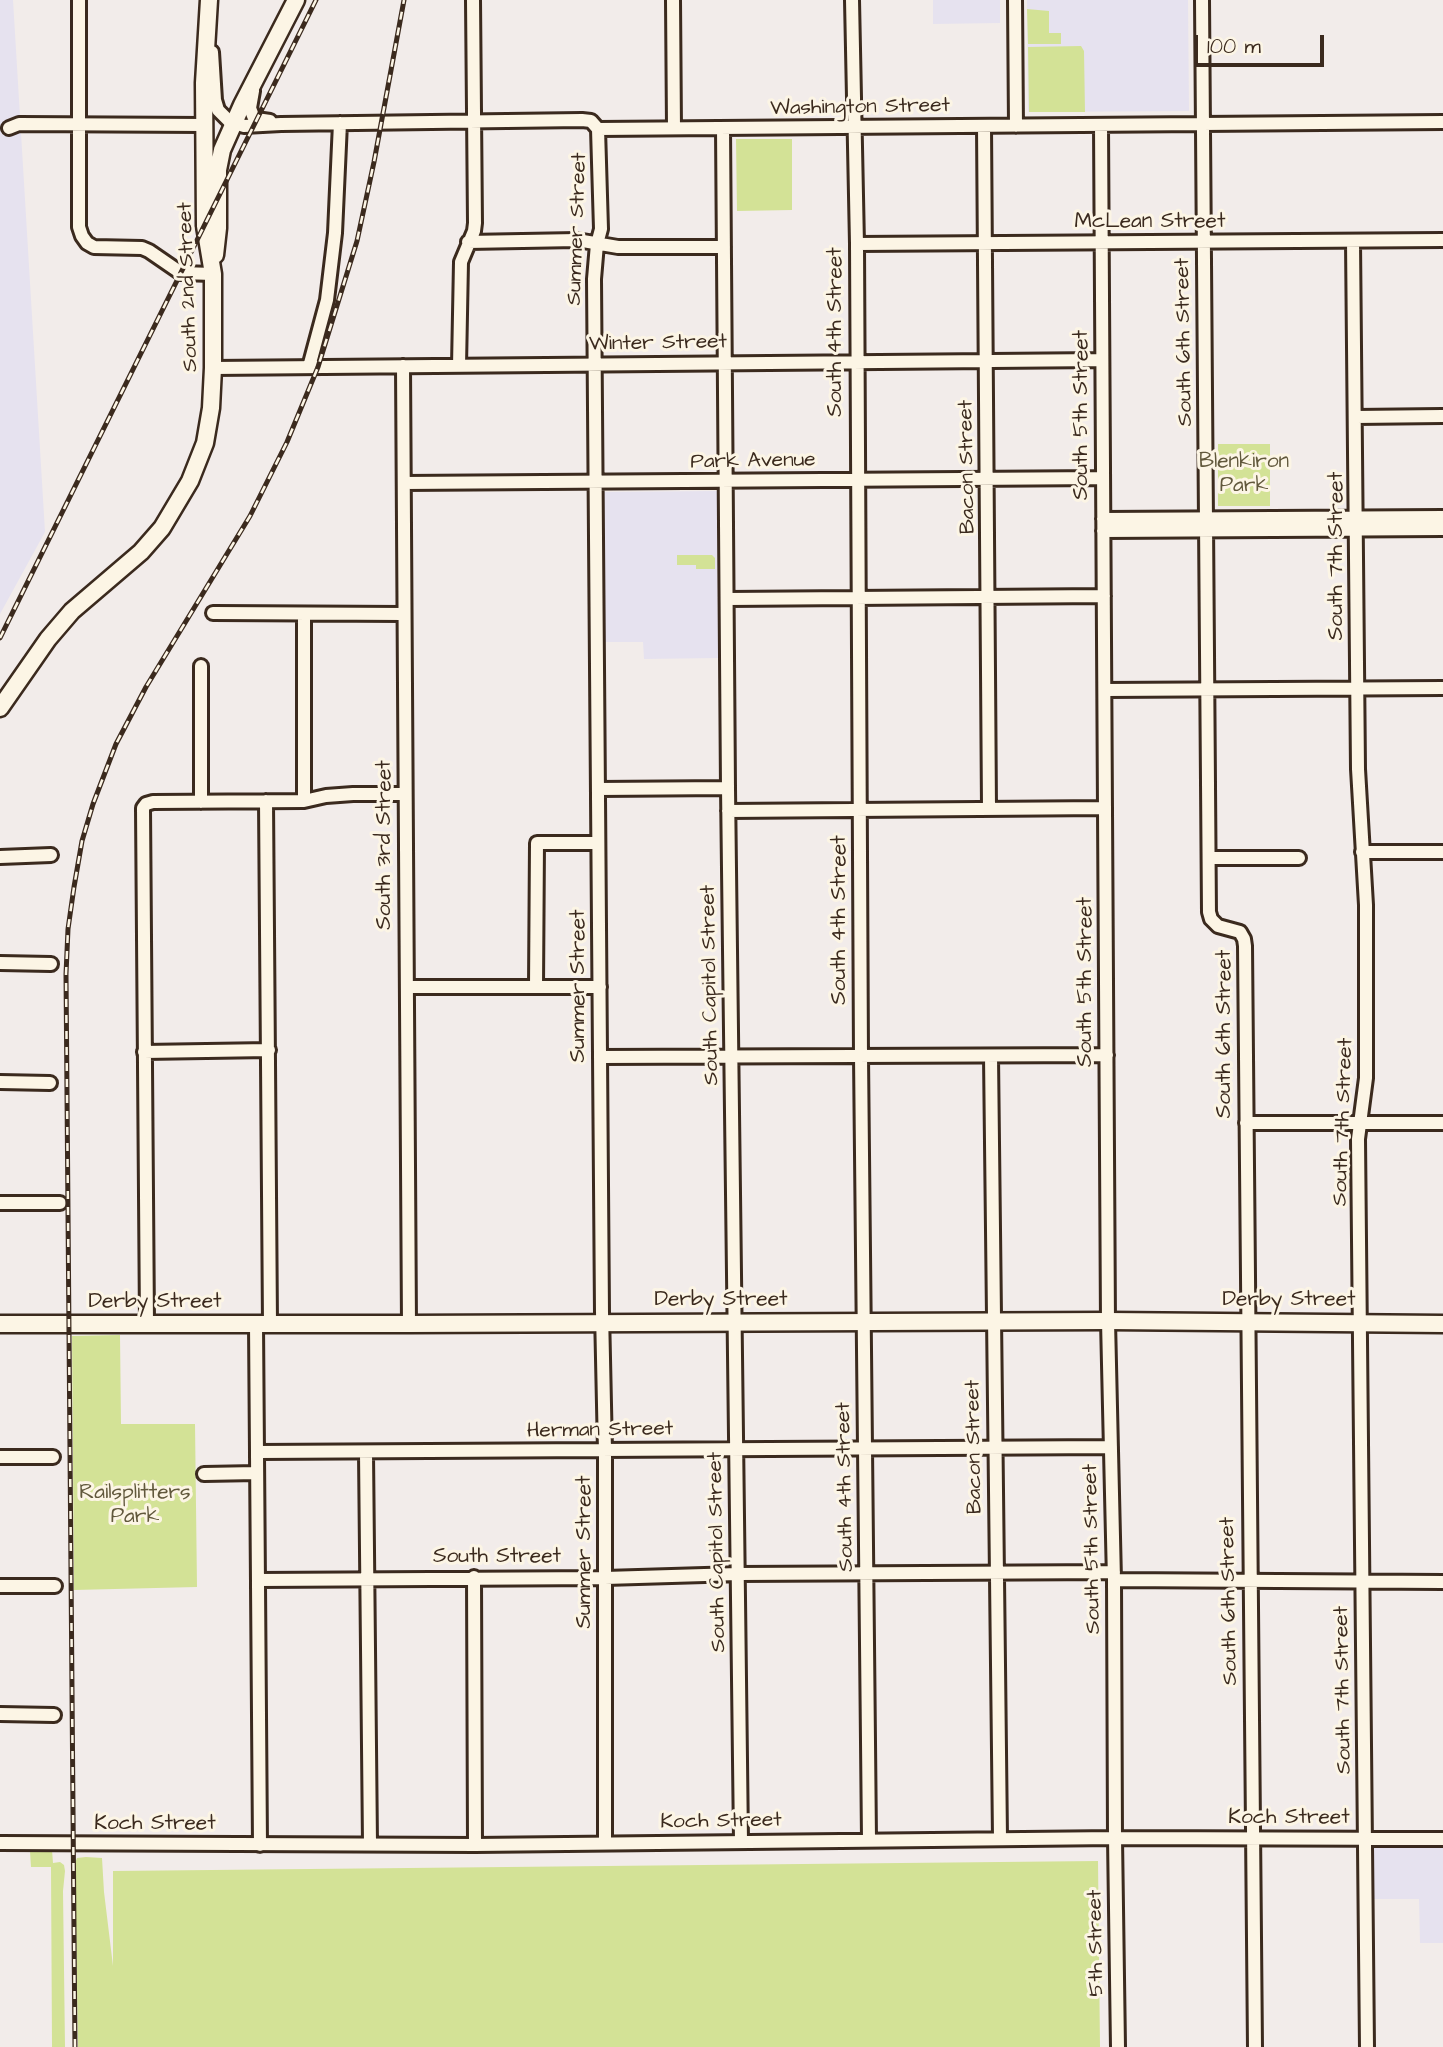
<!DOCTYPE html>
<style>
body{margin:0}
#map{position:relative;width:1443px;height:2047px;overflow:hidden;background:#f2ecea;font-family:"Architects Daughter",sans-serif}
canvas{display:block}
.scale{position:absolute;left:1194px;top:35px;width:130px;height:32px;box-sizing:border-box;border:4px solid #3b2a1e;border-top:0;padding-left:9px;font-size:21px;line-height:24px;white-space:nowrap;color:#3b2a1e;-webkit-text-stroke:5px #fcf5e5;paint-order:stroke}
</style>
<div id="map">
<canvas width="1443" height="2047"></canvas>
<div class="scale">100 m</div>
</div>
<script>
const ctx = document.querySelector('canvas').getContext('2d');
ctx.lineJoin = 'round';
function fillPath(path, color) {
  ctx.fillStyle = color;
  ctx.fill(path, 'evenodd');
}
function shape(rows) {
  const path = new Path2D();
  for (const r of rows) {
    path.moveTo(r[0], r[1]);
    for (let i = 2; i < r.length; i += 2) path.lineTo(r[i], r[i + 1]);
  }
  return path;
}
function stroke(path, color, width, dash) {
  ctx.strokeStyle = color;
  ctx.lineWidth = width;
  ctx.lineCap = dash ? 'butt' : 'round';
  ctx.setLineDash(dash || []);
  ctx.stroke(path);
}
function drawText(font, color, halo, rows, align = 'center') {
  ctx.font = font + ' "Architects Daughter",sans-serif';
  ctx.lineWidth = 6;
  ctx.setLineDash([]);
  ctx.textBaseline = 'middle';
  ctx.strokeStyle = halo;
  ctx.fillStyle = color;
  for (const [text, x, y, turn = 0] of rows) {
    ctx.save();
    ctx.translate(x, y);
    ctx.rotate((+turn || 0) * Math.PI / 180);
    ctx.textAlign = isNaN(turn) ? turn : align;
    if (halo) ctx.strokeText(text, 0, 0);
    ctx.fillText(text, 0, 0);
    ctx.restore();
  }
}
fillPath(shape([
 [0,0,13,0,45,532,0,614],
 [933,0,1000,0,1000,23,933,24],
 [1027,0,1188,0,1189,111,1028,112],
 [717,491,718,658,644,659,643,642,602,642,600,492],
 [1443,1844,1443,1943,1420,1943,1419,1899,1370,1899,1369,1845]
]), '#e6e2ef');
fillPath(shape([
 [1027,9,1049,11,1049,33,1061,33,1061,44,1028,44],
 [1081,46,1084,51,1085,112,1029,112,1028,47],
 [736,139,792,139,792,210,737,211],
 [1218,444,1270,444,1270,506,1218,506],
 [677,555,712,555,715,558,715,569,696,569,696,565,677,565],
 [120,1335,121,1424,195,1424,197,1587,74,1590,72,1336],
 [52,1850,53,1863,60,1862,64,1865,65,1871,63,1891,65,2047,52,2047,51,1867,31,1867,30,1851],
 [86,1857,102,1858,104,1892,113,1966,113,1871,1098,1861,1100,2047,78,2047,75,1863,77,1858]
]), '#d3e296');
const minor = shape([
 [79,0,79,227,82,236,87,243,94,247,142,248,149,251,181,273,213,274],
 [673,0,674,128],
 [852,0,857,244,861,1056,869,1839],
 [1015,0,1016,126],
 [1202,0,1209,912,1211,919,1218,926,1240,932,1244,939,1245,946,1255,2047],
 [212,52,215,100,218,110,229,121,244,126,281,124,582,120,591,121,598,129,1443,122],
 [253,91,250,108,253,116,256,119,270,121],
 [1101,125,1108,1321,1114,1580,1115,1838,1118,2047],
 [984,126,989,808],
 [9,128,19,124,204,125],
 [723,128,728,788,741,1841],
 [598,129,601,229,597,244,594,279,602,1312,605,1451,605,1843],
 [1353,241,1358,769,1366,905,1366,1078,1358,1139,1367,2047],
 [468,242,577,240,618,247,724,247],
 [857,244,1443,240],
 [403,366,409,1324],
 [459,366,461,262,474,231,475,223,473,0],
 [309,367,327,300,335,233,340,123],
 [213,368,1102,360],
 [1356,417,1442,416],
 [404,483,1103,478],
 [1103,519,1443,517],
 [1103,531,1443,529],
 [728,599,1104,596],
 [213,613,404,614],
 [304,615,304,801],
 [201,666,201,802],
 [1105,690,1443,688],
 [598,789,728,788],
 [266,801,270,1324],
 [728,811,1105,808],
 [1362,852,1443,852],
 [0,857,51,855],
 [1209,858,1299,858],
 [0,963,51,964],
 [407,987,600,987],
 [536,987,537,843,598,843],
 [144,1052,269,1050],
 [991,1056,1000,1838],
 [600,1057,1107,1055],
 [0,1082,50,1083],
 [1246,1123,1443,1123],
 [0,1203,60,1203],
 [147,1324,143,808,146,804,153,802,304,801,326,796,353,794,405,794],
 [256,1324,260,1845],
 [258,1452,1111,1447],
 [366,1453,370,1844],
 [0,1457,53,1457],
 [204,1474,257,1473],
 [474,1577,475,1845],
 [258,1580,605,1578,738,1574,1114,1572],
 [1114,1580,1443,1582],
 [0,1586,55,1586],
 [0,1714,54,1715],
 [0,1843,475,1845,1115,1838,1443,1839]
]);
const major = shape([
 [215,255,218,228,218,170,222,150,242,105,296,0],
 [0,708,48,639,72,611,141,552,162,528,190,481,205,443,211,408,213,368,213,274,205,226,204,83,209,0],
 [0,1324,409,1324,1108,1321,1443,1324]
]);
stroke(minor, '#3b2a1e', 18);
stroke(major, '#3b2a1e', 21);
stroke(minor, '#fcf5e5', 12);
stroke(major, '#fcf5e5', 16);
const rail = shape([
 [0,638,316,0],
 [75,2047,66,974,68,929,74,887,82,841,93,804,116,744,146,687,250,516,287,442,318,367,357,241,374,162,404,0]
]);
stroke(rail, '#3b2a1e', 5);
stroke(rail, '#fcf5e5', 2.5, [8]);
drawText('21px', '#3b2a1e', '#fcf5e5', [
 ["Washington Street",860,108,-1],
 ["McLean Street",1150,223],
 ["Summer Street",578,229,-88],
 ["South 2nd Street",189,287,-92],
 ["South 4th Street",837,332,-90],
 ["South 6th Street",1185,342,-91],
 ["Winter Street",658,344,-1],
 ["South 5th Street",1083,415,-90],
 ["Park Avenue",753,462,-1],
 ["Bacon Street",968,467,-91],
 ["South 7th Street",1338,556,-90],
 ["South 3rd Street",386,845,-90],
 ["South 4th Street",841,920,-90],
 ["South 5th Street",1087,982,-90],
 ["South Capitol Street",711,985,-91],
 ["Summer Street",580,986,-90],
 ["South 6th Street",1226,1034,-90],
 ["South 7th Street",1344,1122,-88],
 ["Derby Street",721,1301],
 ["Derby Street",1289,1301],
 ["Derby Street",155,1303],
 ["Herman Street",600,1431,-1],
 ["Bacon Street",975,1447,-91],
 ["South 4th Street",846,1487,-91],
 ["South 5th Street",1093,1549,-91],
 ["Summer Street",586,1552,-90],
 ["South Capitol Street",718,1552,-91],
 ["South Street",497,1558],
 ["South 6th Street",1230,1601,-91],
 ["South 7th Street",1344,1690,-91],
 ["Koch Street",1289,1819],
 ["Koch Street",721,1822,-1],
 ["Koch Street",155,1825],
 ["5th Street",1097,1943,-91]
]);
drawText('21px', '#61583c', '#fcf5e5', [
 ["Blenkiron",1244,463],
 ["Park",1244,487],
 ["Railsplitters",135,1494],
 ["Park",135,1518]
]);
</script>
